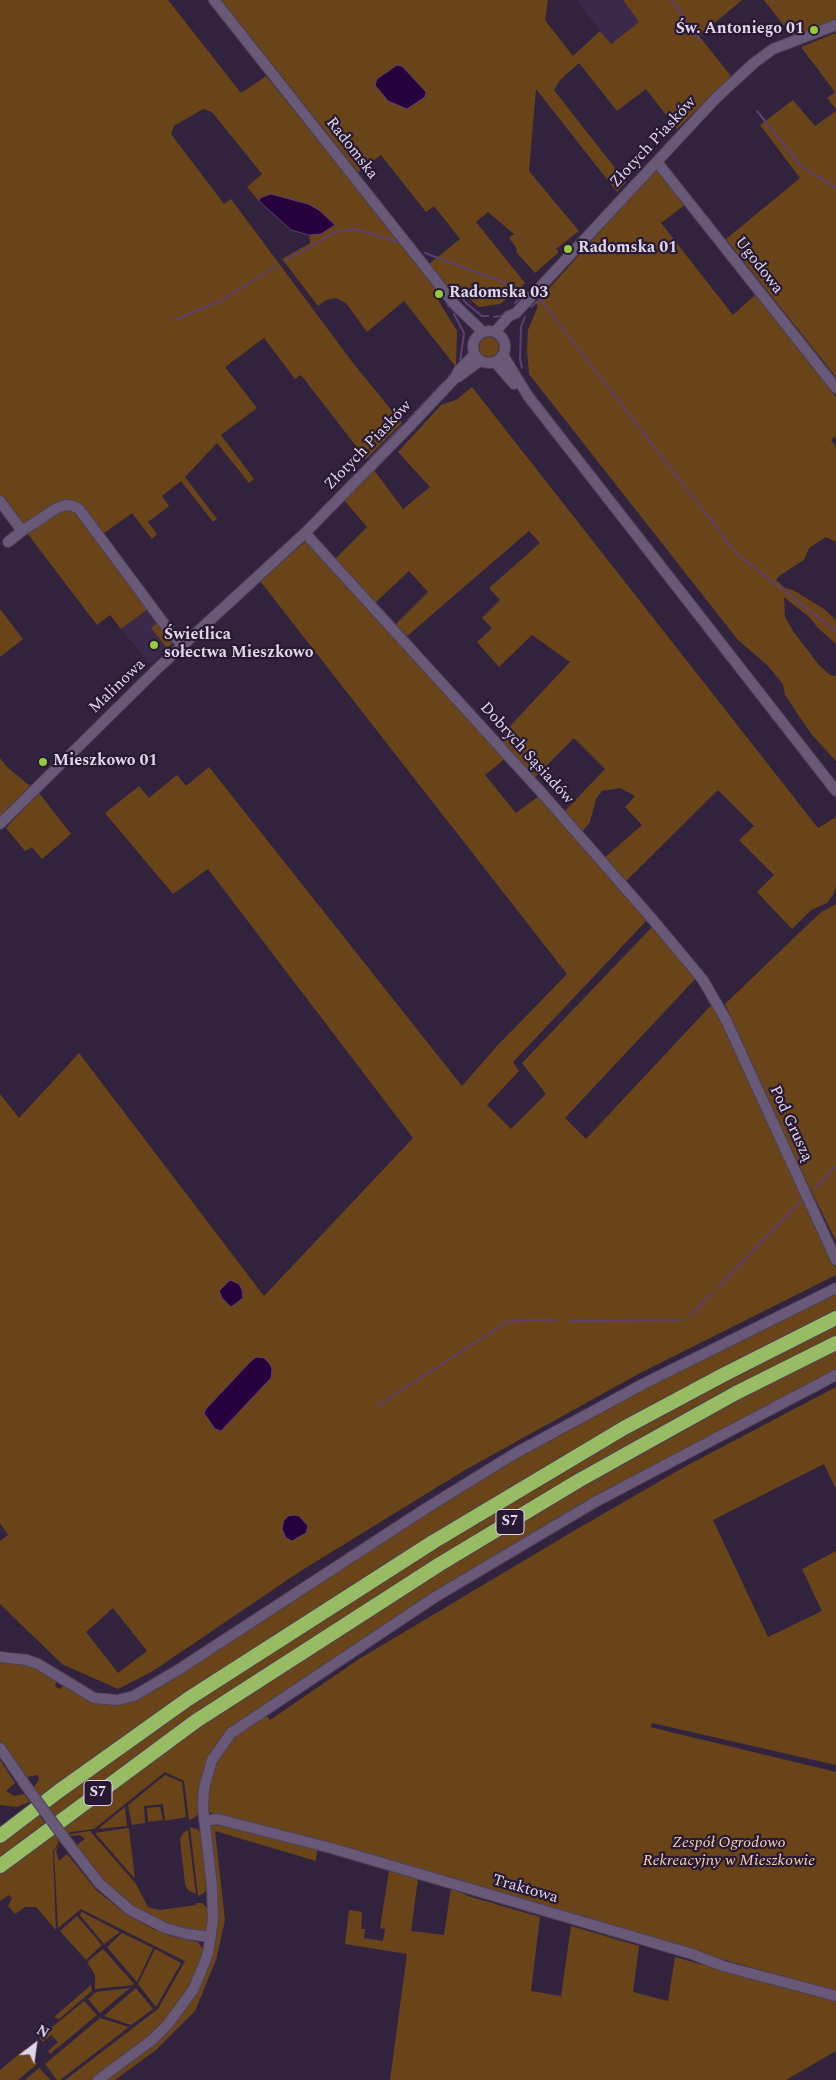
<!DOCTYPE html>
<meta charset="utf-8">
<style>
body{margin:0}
#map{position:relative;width:836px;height:2080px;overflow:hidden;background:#31233e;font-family:Spectral,serif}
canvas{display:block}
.north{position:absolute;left:10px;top:2020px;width:50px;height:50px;-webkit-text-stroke:4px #271934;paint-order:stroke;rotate:30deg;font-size:14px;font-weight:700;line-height:20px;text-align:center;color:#e0d7e9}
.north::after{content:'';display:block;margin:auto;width:18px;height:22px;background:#e0d7e9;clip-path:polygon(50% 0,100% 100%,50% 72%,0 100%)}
</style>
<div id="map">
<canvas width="836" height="2080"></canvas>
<div class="north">N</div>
</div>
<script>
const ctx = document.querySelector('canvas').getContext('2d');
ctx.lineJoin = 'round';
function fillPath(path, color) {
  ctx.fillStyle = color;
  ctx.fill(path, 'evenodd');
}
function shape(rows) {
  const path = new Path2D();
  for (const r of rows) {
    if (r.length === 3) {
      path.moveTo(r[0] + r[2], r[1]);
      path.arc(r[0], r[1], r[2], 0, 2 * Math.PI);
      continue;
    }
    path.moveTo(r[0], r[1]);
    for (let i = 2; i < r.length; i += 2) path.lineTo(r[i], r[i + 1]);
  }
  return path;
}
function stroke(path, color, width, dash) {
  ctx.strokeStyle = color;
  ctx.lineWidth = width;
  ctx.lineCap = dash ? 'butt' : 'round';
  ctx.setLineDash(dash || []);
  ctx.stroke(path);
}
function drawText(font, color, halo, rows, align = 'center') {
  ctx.font = font + ' Spectral,serif';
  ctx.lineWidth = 4.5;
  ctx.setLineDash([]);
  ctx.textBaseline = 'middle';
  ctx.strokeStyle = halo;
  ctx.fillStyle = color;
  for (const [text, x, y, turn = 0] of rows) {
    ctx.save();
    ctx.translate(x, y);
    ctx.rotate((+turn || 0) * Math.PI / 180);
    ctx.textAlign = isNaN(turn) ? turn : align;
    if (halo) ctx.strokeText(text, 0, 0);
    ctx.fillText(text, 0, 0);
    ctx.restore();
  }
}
fillPath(shape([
 [577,0,623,0,639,22,610,44],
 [147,608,174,642,150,664,121,629]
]), '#3a294a');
fillPath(shape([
 [0,0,168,0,241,93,266,76,443,296,438,300,457,331,456,367,404,301,367,332,346,303,336,298,326,300,318,306,282,259,310,243,309,235,321,234,335,225,271,194,260,198,259,201,247,187,262,174,212,112,203,109,174,126,171,134,224,204,231,199,353,363,402,423,366,459,301,375,295,379,264,338,225,367,257,408,221,435,254,479,249,483,217,443,185,477,217,519,213,522,181,481,162,496,169,506,148,522,157,534,152,539,132,513,103,534,79,503,68,501,23,526,0,497],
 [221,0,548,0,545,20,573,56,600,31,611,44,639,22,623,0,742,0,699,36,731,76,677,129,646,89,617,111,579,63,560,80,554,90,626,182,617,192,536,89,529,171,579,231,556,249,559,252,535,273,516,252,517,249,509,238,514,234,488,212,476,222,525,283,522,286,523,287,500,304,479,307,455,286,450,290,429,264,460,239,434,206,426,212,381,155,358,172],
 [402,66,426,92,425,97,385,74],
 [764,0,836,0,836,19,792,36],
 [836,33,836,109,827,98,835,92,801,47],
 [793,100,815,126,836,111,836,377,726,239,800,178,760,125],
 [654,171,659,171,686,204,661,223,733,315,755,295,836,397,836,436,831,440,836,447,836,542,826,537,809,548,804,560,779,576,776,580,785,588,793,590,824,609,836,620,836,644,818,628,809,617,784,597,785,617,793,631,819,665,830,675,836,676,836,761,812,735,795,710,785,695,783,684,767,665,738,640,529,374,527,350,528,330,538,306,536,303],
 [489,347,10],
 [472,387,818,828,836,817,836,887,833,895,827,903,811,910,792,929,757,892,774,875,739,840,754,826,718,790,624,883,603,859,642,825,625,807,635,796,620,788,602,791,596,799,590,822,580,834,562,814,605,769,574,738,532,780,497,740,570,662,532,635,499,667,477,642,492,628,482,618,500,600,489,588,540,543,529,531,406,637,395,625,428,592,409,571,375,603,334,560,367,527,344,500,374,470,403,509,430,487,398,452,441,405,456,400],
 [72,509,78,512,149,608,121,629,110,615,97,625,27,533,61,510],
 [307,540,506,758,485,775,516,813,539,796,648,919,513,1062,519,1071,487,1105,511,1129,546,1094,522,1063,653,926,697,977,565,1118,586,1139,714,1002,813,1221,836,1268,836,1275,642,1372,465,1470,299,1572,153,1671,118,1689,62,1664,0,1604,0,1541,8,1535,0,1523,0,1094,19,1118,79,1053,264,1296,413,1138,208,869,173,894,105,813,139,786,149,798,177,775,186,786,209,767,462,1086,497,1046,567,974,260,581],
 [113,1608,147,1651,118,1673,86,1632],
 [0,609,23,639,0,657],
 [158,622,174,642,167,648,151,628],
 [0,758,7,767,30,786,0,818],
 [39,793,71,834,42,859,32,847,25,851,6,828],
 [836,904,836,1241,799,1166,725,1004,820,913],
 [836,1292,836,1312,497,1496,371,1573,203,1681,38,1797,33,1788,39,1780,38,1775,26,1777,9,1757,0,1741,0,1661,16,1662,34,1667,57,1680,55,1686,59,1689,65,1685,112,1704,483,1478,616,1403],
 [836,1324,836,1337,447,1553,376,1597,232,1691,53,1817,46,1808,150,1733,260,1658,369,1587,625,1436],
 [836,1350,836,1370,677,1454,365,1639,239,1722,223,1736,198,1814,194,1818,189,1820,184,1781,165,1772,94,1829,71,1832,67,1835,61,1827,218,1713,350,1626,566,1495,722,1408],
 [836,1387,836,1489,824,1464,713,1520,768,1637,822,1611,802,1569,836,1551,836,1765,652,1723,650,1727,836,1772,836,1991,682,1948,582,1916,518,1899,311,1837,231,1820,209,1812,207,1792,214,1764,230,1739,266,1715,270,1720,359,1659,577,1529,686,1466],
 [0,1760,15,1783,6,1791,14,1796,24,1794,30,1802,17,1807,0,1805],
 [165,1775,182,1782,186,1817,165,1821,163,1804,144,1806,145,1823,132,1825,128,1805],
 [125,1807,127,1826,98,1829],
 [160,1807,163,1820,148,1822,147,1808],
 [38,1813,45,1823,0,1857,0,1842],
 [214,1822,317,1850,316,1861,215,1831,225,1920,216,1960,195,2011,156,2050,115,2080,103,2080,152,2044,208,1963,210,1826],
 [190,1827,197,1829,201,1833,208,1888,204,1893,198,1896],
 [128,1828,129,1829,135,1879,95,1833],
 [188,1830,196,1894,188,1890,185,1884,180,1839,183,1833],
 [90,1831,136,1884,148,1907,160,1910,196,1905,196,1903,202,1903,209,1910,207,1930,203,1933,165,1924,136,1910,104,1884,77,1845,85,1839,80,1835,68,1836,71,1834],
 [53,1833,59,1841,53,1852,56,1930,36,1907,25,1907,15,1914,8,1906,12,1898,9,1895,0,1901,0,1873],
 [60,1842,56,1851,59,1861,67,1854,96,1890,126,1914,153,1929,170,1936,198,1942,202,1948,205,1948,199,1967,182,2002,149,2038,92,2080,65,2080,158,2009,185,1961,81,1909,58,1928,54,1852],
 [389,1871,418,1879,411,1931,444,1935,451,1888,468,1896,540,1917,531,1991,561,1996,571,1926,639,1946,633,1992,668,2001,675,1957,836,2002,836,2051,786,2080,390,2080,407,1954,345,1944,349,1910,362,1912,361,1929,365,1929,364,1938,383,1941,385,1929,380,1928],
 [81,1912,82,1912,120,1932,104,1944,80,1915],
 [77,1916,102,1945,86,1960,60,1931],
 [122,1933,153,1948,137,1982,107,1947],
 [103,1949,134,1984,133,1985,95,1989,95,1975,87,1962],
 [155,1949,181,1963,156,2007,138,1984],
 [91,1985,92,1991,59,2019,54,2017],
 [130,1988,100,2013,88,1999,96,1992],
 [136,1988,153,2009,131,2025,104,2016],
 [84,2001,97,2015,50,2054,48,2051,58,2042,51,2035,43,2042,39,2038],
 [100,2018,129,2027,60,2080,57,2080,45,2064],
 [25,2049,37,2064,18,2080,0,2080,0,2070],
 [39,2068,51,2080,25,2080]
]), '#694418');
const water = shape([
 [397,65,402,66,426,92,425,97,407,109,388,101,375,85,377,79,397,65],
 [271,194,308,204,319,210,335,225,321,234,309,235,291,230,259,201,260,198,271,194],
 [230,1280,239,1284,242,1290,243,1298,231,1307,222,1298,219,1291,230,1280],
 [256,1357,264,1358,270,1364,272,1369,271,1378,221,1431,215,1429,204,1413,206,1409,250,1362,256,1357],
 [294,1515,299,1516,308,1526,306,1533,292,1541,286,1538,282,1529,284,1520,288,1516,294,1515]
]);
fillPath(water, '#25003d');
stroke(water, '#5d4071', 1);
stroke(shape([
 [671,0,700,41],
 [757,111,802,167,836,188],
 [425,253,511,285],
 [286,260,336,232,355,229,401,243],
 [458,293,466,303,482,316,488,316],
 [446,301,449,307],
 [515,303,526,291],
 [531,307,540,299,737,554,836,631],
 [454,314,464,333,460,362],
 [494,317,501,316,507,311],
 [175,320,220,301,276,266],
 [522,368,520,359,521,327,525,317],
 [449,376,451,374],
 [408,420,444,382],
 [370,459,402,426],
 [815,1188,836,1166],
 [718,1287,800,1202],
 [690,1316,713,1292],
 [570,1321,681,1320],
 [377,1406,507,1322,525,1320,557,1320]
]), '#5d4071', 2);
const minor = shape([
 [214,0,456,306,483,332],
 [657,162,836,388],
 [489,347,16],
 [495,332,509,316,516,313,717,97,754,63,773,49,836,25],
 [503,355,528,396,836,791],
 [495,362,514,384],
 [458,377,480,361],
 [0,501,22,531,57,508,66,505,73,506,79,509,171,633,183,646],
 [305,533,541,792,653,920,703,980,726,1020,836,1260],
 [8,542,22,531],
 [0,824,158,668,305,533,409,427,455,378,459,370,474,355],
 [0,1657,27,1660,38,1664,94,1698,117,1700,134,1696,178,1670,425,1509,514,1454,645,1383,836,1288],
 [0,1748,29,1790],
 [205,1821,217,1819,331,1848,692,1954,723,1966,836,1996],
 [65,1839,99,1883,130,1910,165,1928,187,1934,211,1937],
 [98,2080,152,2040,168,2024,193,1990,202,1969,208,1953,213,1919,212,1886,203,1809,204,1788,212,1760,231,1733,435,1597,595,1502,836,1375]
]);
const highway = shape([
 [0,1836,59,1791,188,1699,433,1542,624,1428,725,1374,836,1318],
 [0,1866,196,1721,440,1564,578,1481,637,1448,736,1393,836,1343]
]);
stroke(minor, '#4d4057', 12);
stroke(highway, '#4d4057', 16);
stroke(minor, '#685978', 10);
stroke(highway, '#98bc64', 14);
const minorBridge = shape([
 [29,1790,65,1839]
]);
stroke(minorBridge, '#4d4057', 12, []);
stroke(minorBridge, '#685978', 10);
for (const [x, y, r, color] of [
 [814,30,5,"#97cb38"],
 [568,249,5,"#97cb38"],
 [439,294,5,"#97cb38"],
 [154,645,5,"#97cb38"],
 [43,762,5,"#97cb38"]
]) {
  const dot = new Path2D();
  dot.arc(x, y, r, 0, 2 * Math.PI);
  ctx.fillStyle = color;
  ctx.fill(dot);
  stroke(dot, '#271934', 2);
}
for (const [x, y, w] of [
 [510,1522,28],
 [98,1793,28]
]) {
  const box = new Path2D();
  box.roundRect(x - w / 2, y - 12.5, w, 25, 4);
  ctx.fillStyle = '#271934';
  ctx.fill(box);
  stroke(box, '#e0d7e9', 1);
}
drawText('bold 15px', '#e0d7e9', null, [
 ["S7",510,1522],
 ["S7",98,1793]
]);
drawText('bold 16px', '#e0d7e9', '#271934', [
 ["Św. Antoniego 01",804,30,"right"],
 ["Radomska 01",578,249],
 ["Radomska 03",449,294],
 ["Świetlica",164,636],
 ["sołectwa Mieszkowo",164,654],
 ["Mieszkowo 01",53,762]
], 'left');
drawText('16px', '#e0d7e9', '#271934', [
 ["Złotych Piasków",654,143,-47],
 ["Radomska",351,149,52],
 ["Ugodowa",758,266,52],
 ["Złotych Piasków",369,446,-46],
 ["Malinowa",118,687,-44],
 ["Dobrych Sąsiadów",526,754,48],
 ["Pod Gruszą",790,1124,65],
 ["Traktowa",525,1890,16]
]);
drawText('italic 16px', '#f8d1aa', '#271934', [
 ["Zespół Ogrodowo",729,1844],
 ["Rekreacyjny w Mieszkowie",729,1862]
]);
</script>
